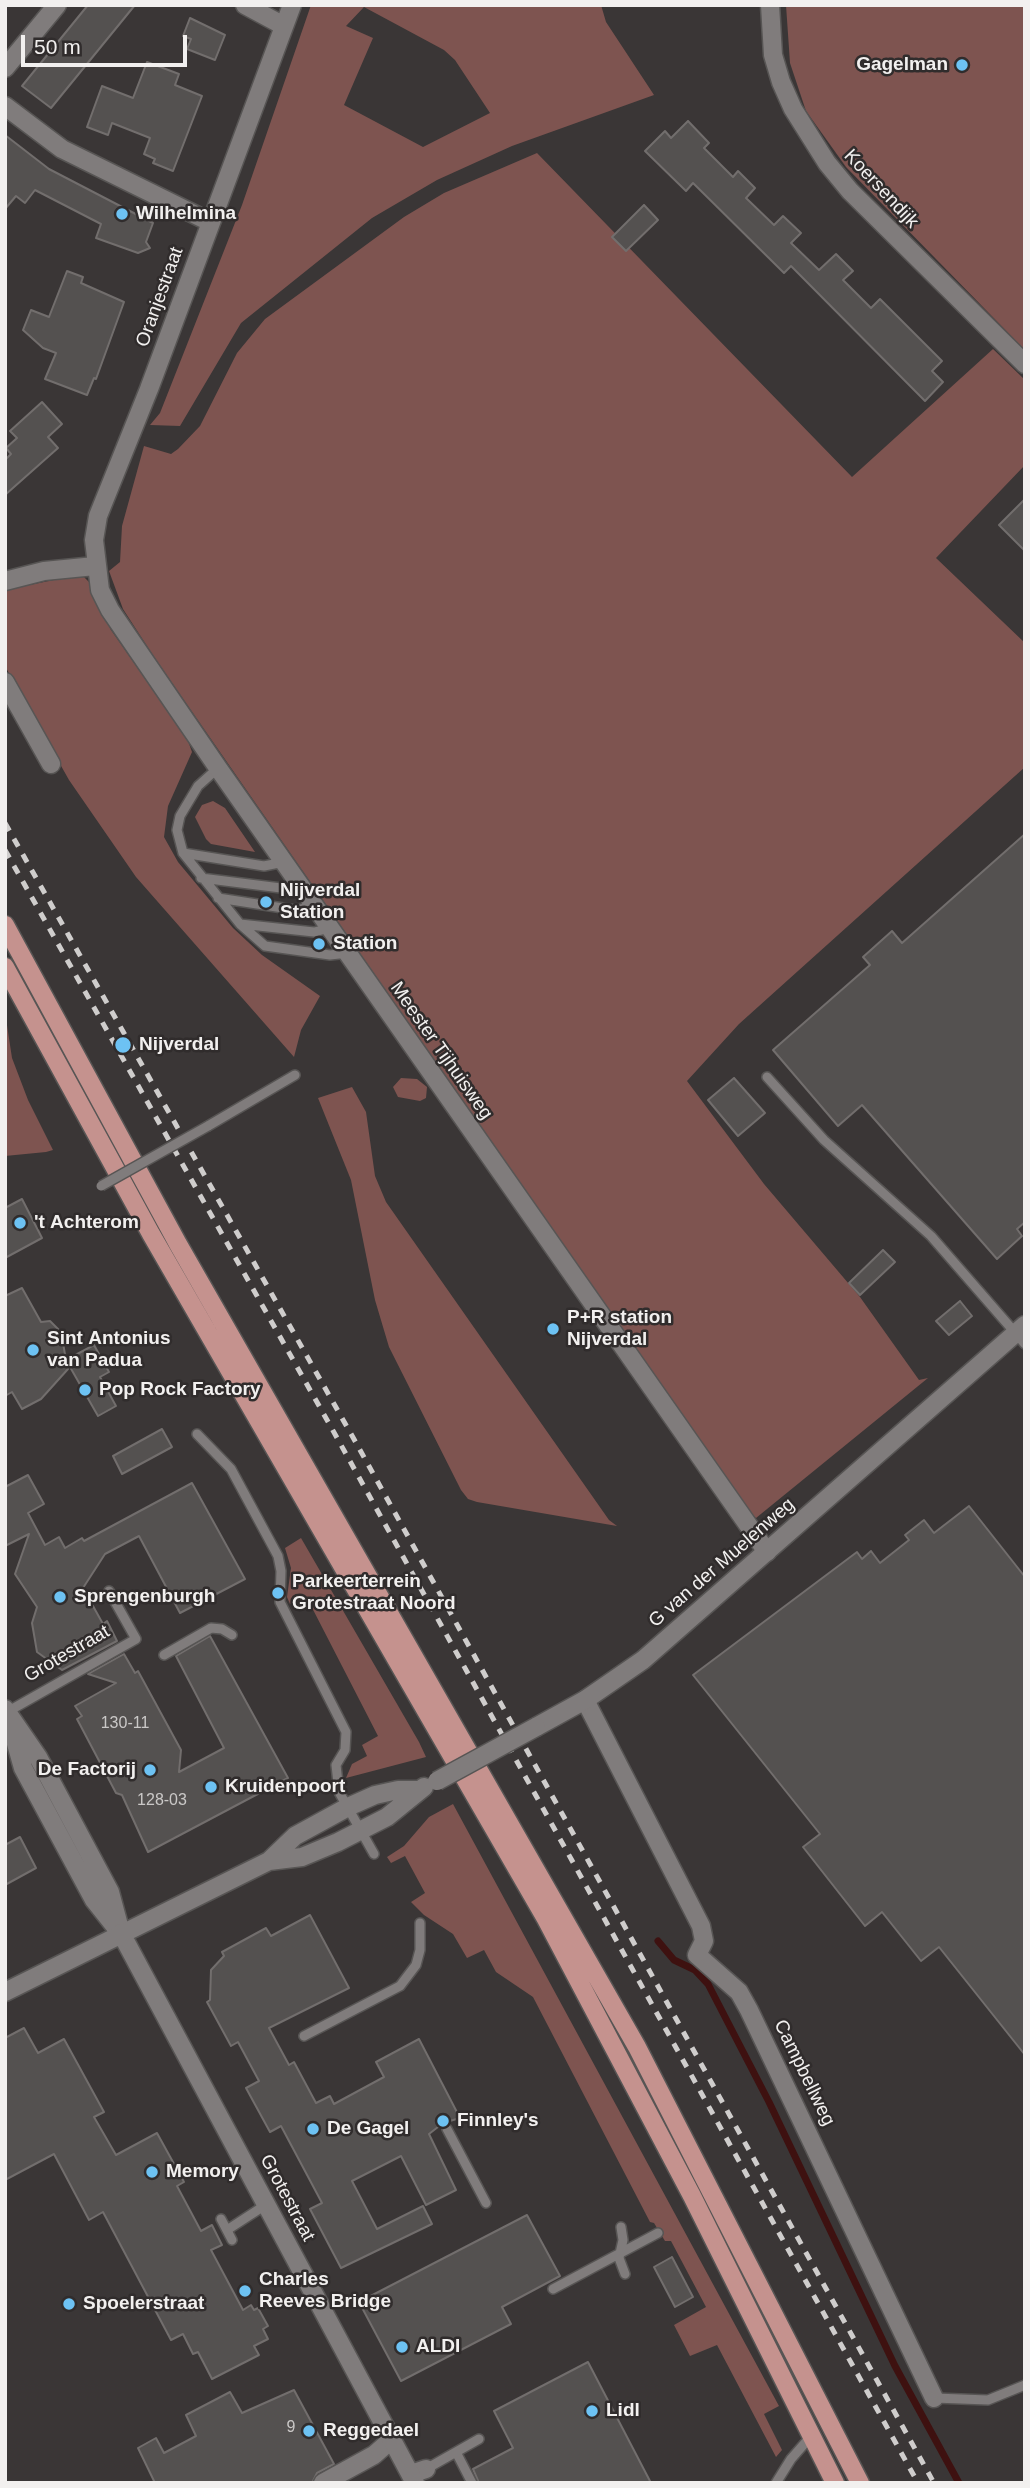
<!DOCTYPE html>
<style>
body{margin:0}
#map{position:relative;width:1030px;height:2488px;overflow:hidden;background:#3a3636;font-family:Arial,sans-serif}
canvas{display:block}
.frame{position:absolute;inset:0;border:7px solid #f2f0ef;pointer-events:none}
.scale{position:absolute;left:21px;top:35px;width:166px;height:32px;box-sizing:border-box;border:4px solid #f2f0ef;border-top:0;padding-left:9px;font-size:21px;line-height:24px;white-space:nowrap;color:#f2f0ef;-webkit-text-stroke:5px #302c2c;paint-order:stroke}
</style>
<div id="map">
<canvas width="1030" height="2488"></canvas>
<div class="frame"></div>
<div class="scale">50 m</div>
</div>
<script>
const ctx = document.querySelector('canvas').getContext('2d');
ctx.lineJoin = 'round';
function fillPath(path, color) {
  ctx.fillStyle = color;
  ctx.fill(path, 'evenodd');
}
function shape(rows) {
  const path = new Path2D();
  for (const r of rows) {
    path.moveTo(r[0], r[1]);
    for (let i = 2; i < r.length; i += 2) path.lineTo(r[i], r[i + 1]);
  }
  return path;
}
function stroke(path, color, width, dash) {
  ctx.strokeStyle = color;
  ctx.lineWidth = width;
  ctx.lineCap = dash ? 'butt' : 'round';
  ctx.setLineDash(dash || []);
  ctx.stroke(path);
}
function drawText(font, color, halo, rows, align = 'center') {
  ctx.font = font + ' Arial,sans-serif';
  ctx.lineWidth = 5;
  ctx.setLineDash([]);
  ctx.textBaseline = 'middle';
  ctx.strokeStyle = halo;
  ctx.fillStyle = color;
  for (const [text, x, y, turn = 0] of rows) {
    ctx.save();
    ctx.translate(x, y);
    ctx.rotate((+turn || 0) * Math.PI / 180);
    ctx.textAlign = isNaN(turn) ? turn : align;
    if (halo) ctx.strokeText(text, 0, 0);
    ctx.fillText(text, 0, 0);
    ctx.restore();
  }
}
fillPath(shape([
 [311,5,601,5,606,22,654,95,512,146,437,180,372,218,241,323,180,426,150,425,160,413,242,205],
 [364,7,444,50,455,60,490,113,423,147,344,105,373,38,346,26],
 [786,5,1025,5,1025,350,846,167,806,111,790,63],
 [537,153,852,477,993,349,1025,380,1025,465,936,558,1025,643,1025,767,739,1024,687,1081,764,1184,860,1297,919,1380,928,1378,756,1518,746,1509,156,660,123,609,109,571,120,562,122,526,144,446,171,454,178,449,200,426,237,353,265,319,404,217,444,193],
 [73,576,84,577,89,582,111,630,187,738,192,752,168,806,164,837,178,862,233,928,262,955,320,996,301,1030,294,1057,136,877,69,780,5,666,5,590],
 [213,801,225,808,255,852,211,844,206,839,195,817,202,805],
 [5,1012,12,1058,28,1100,53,1150,46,1152,5,1156],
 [401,1078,417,1079,427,1087,426,1098,420,1101,398,1097,393,1087],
 [352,1087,366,1112,375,1176,386,1202,609,1520,617,1526,477,1502,468,1499,461,1490,389,1347,375,1300,351,1180,318,1098],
 [301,1538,419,1742,426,1757,346,1778,352,1764,367,1756,362,1745,378,1736,306,1596,290,1604,287,1597,291,1568,285,1548],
 [453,1804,779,2406,764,2414,782,2450,776,2457,717,2345,690,2356,674,2325,706,2307,671,2241,665,2241,654,2223,650,2222,533,1997,496,1972,484,1950,467,1958,453,1934,424,1915,411,1902,425,1893,405,1856,391,1863,387,1857,404,1846,429,1817]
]), '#7e5450');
stroke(shape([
 [658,1941,674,1960,695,1970,708,1984,769,2102,895,2366,959,2483]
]), '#3e1110', 7);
const building = shape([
 [88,5,135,5,51,108,22,86,88,5],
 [190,18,225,35,215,60,187,49,191,39,183,36,190,18],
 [147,62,179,74,175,85,202,96,173,171,153,163,155,159,144,154,150,138,112,123,108,135,87,127,102,86,133,98,147,62],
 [688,121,709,143,704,148,733,177,738,171,755,188,746,198,774,225,783,216,801,233,791,243,819,270,836,254,853,271,843,280,871,308,880,299,942,361,932,371,943,382,925,401,791,266,784,273,693,183,686,191,645,151,665,131,671,138,688,121],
 [5,135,49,169,153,223,146,242,150,248,138,253,96,238,101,224,35,190,25,203,16,196,5,209,5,135],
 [644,205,658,220,626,251,612,237,644,205],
 [67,271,83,277,81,283,124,302,96,379,94,378,87,395,45,379,56,353,43,348,23,330,31,310,49,317,67,271],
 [42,402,62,424,48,437,58,448,5,495,5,460,11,454,6,448,17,438,10,431,42,402],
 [1025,499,1025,551,999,525,1025,499],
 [1025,834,1025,1222,1017,1229,1022,1236,997,1259,862,1105,838,1126,773,1050,870,965,863,957,892,931,902,943,1025,834],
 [734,1078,765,1113,738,1136,708,1100,734,1078],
 [22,1199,42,1238,5,1258,5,1208,22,1199],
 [883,1250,895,1262,860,1295,849,1283,883,1250],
 [22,1288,41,1322,50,1321,61,1332,66,1360,94,1345,109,1372,100,1377,116,1406,98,1416,66,1360,68,1369,41,1399,22,1409,12,1392,5,1396,5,1296,22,1288],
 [960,1301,972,1316,949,1335,936,1321,960,1301],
 [162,1429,172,1447,122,1474,113,1456,162,1429],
 [28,1475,44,1504,28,1513,45,1545,59,1537,65,1548,82,1538,84,1541,192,1483,245,1579,180,1613,139,1536,105,1554,83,1588,103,1624,107,1621,117,1641,62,1670,37,1652,32,1623,37,1607,15,1574,29,1534,5,1546,5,1487,28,1475],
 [969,1506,1025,1577,1025,2055,939,1947,921,1961,882,1912,865,1926,803,1847,820,1834,693,1675,857,1552,862,1559,871,1551,880,1563,909,1540,905,1535,924,1520,934,1533,969,1506],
 [210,1636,288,1778,148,1852,122,1795,116,1793,77,1719,82,1716,75,1706,116,1683,88,1674,124,1654,135,1673,138,1671,181,1750,179,1772,224,1748,176,1656,210,1636],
 [20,1837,36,1868,5,1885,5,1845,20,1837],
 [310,1915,349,1988,269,2028,289,2065,294,2062,316,2103,330,2096,334,2104,384,2077,376,2062,419,2039,460,2118,443,2123,429,2134,456,2190,426,2205,401,2156,352,2181,377,2229,423,2206,432,2224,341,2268,310,2209,322,2203,281,2126,270,2132,246,2088,259,2081,238,2042,231,2046,207,2002,210,2000,211,1970,224,1956,222,1952,266,1928,271,1936,310,1915],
 [24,2028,38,2053,64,2039,104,2112,94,2117,116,2155,157,2133,184,2182,177,2186,201,2231,212,2225,222,2245,211,2250,243,2310,251,2305,254,2310,258,2308,268,2326,263,2329,268,2339,254,2346,259,2355,212,2379,198,2352,193,2354,183,2334,171,2340,103,2212,89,2220,54,2154,5,2180,5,2038,24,2028],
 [527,2215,560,2276,502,2307,511,2324,401,2381,359,2302,527,2215],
 [672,2257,693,2297,675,2307,654,2267,672,2257],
 [588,2362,651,2483,479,2483,473,2469,513,2448,494,2411,588,2362],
 [294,2390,334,2464,317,2473,312,2483,155,2483,138,2448,156,2438,164,2453,196,2436,186,2415,230,2392,242,2413,294,2390]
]);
fillPath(building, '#545150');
stroke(building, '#726e6d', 2);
const service = shape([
 [218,768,198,786,180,816,177,830,183,853,240,924,265,946,330,955,348,953],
 [183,853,264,866,284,862],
 [201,878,281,888,299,884],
 [218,898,296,910,315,906],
 [240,924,314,932,330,928],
 [767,1077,824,1140,931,1236,1025,1344],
 [208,1126,295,1075],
 [197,1434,231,1469,278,1556,281,1571,280,1602,346,1732,345,1750,336,1765,339,1792,374,1854],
 [164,1655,211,1628,222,1629,232,1635],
 [7,1712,136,1639,109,1591],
 [304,2036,400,1986,416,1965,420,1950,420,1923],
 [447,2129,486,2203],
 [221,2219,232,2240],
 [621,2227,623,2240,619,2258,625,2274],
 [227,2230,267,2204],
 [553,2289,658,2233],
 [934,2398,988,2400,1025,2385],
 [456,2452,472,2483],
 [426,2469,479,2439],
 [776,2483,791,2459,812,2435]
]);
const minor = shape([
 [245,5,284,26],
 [292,5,149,389,98,516,94,540,100,590,110,610,218,768,767,1552],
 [770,5,773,55,781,82,793,109,827,163,850,191,1025,364],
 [5,68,57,5],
 [5,106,62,149,210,222],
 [5,581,44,571,95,566],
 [5,682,51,764],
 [585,1700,701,1926,704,1941,697,1955,739,1992,749,2010,934,2398],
 [5,1709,38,1757,110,1892,121,1933],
 [11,1726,23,1768,94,1900,117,1929],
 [411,2474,426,2469],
 [323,2483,374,2455,391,2440]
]);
const tertiary = shape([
 [536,1727,585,1700,643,1660,1025,1325],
 [269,1861,302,1857,338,1842,387,1817,424,1787],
 [121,1933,415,2483],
 [5,1992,269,1861,295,1836,348,1807,375,1795,398,1790,417,1790]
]);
const primary = shape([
 [5,925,178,1244,637,2047,860,2483],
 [5,967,151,1234,546,1919,692,2196,835,2483]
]);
stroke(service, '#575554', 12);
stroke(minor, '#575554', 21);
stroke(tertiary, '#575554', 21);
stroke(primary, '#575554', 21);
stroke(service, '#807c7c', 9);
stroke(minor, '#807c7c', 18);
stroke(tertiary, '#807c7c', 18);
stroke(primary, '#c5928e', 18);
stroke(shape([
 [5,823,355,1441,934,2483],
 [5,850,331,1427,918,2483]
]), '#cfcdcc', 5, [9, 9]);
const serviceBridge = shape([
 [101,1186,208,1126]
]);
const tertiaryBridge = shape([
 [437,1781,536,1727]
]);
stroke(serviceBridge, '#575554', 12, []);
stroke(tertiaryBridge, '#575554', 21, []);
stroke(serviceBridge, '#807c7c', 9);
stroke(tertiaryBridge, '#807c7c', 18);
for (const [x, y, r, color] of [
 [962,65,7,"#6dc2f3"],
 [122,214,7,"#6dc2f3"],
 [266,902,7,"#6dc2f3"],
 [319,944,7,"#6dc2f3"],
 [123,1045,9,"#6dc2f3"],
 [20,1223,7,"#6dc2f3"],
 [553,1329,7,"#6dc2f3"],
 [33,1350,7,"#6dc2f3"],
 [85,1390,7,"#6dc2f3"],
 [278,1593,7,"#6dc2f3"],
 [60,1597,7,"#6dc2f3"],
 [150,1770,7,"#6dc2f3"],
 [211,1787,7,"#6dc2f3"],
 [443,2121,7,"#6dc2f3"],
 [313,2129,7,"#6dc2f3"],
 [152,2172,7,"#6dc2f3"],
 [245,2291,7,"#6dc2f3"],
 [69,2304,7,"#6dc2f3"],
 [402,2347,7,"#6dc2f3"],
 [592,2411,7,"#6dc2f3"],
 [309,2431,7,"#6dc2f3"]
]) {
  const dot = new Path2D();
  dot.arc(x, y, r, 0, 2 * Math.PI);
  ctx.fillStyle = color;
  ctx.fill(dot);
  stroke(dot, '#302c2c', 2.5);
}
drawText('16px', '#cac8c7', null, [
 ["130-11",125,1724],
 ["128-03",162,1801],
 ["9",291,2428]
]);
drawText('bold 19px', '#f2f0ef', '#302c2c', [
 ["Gagelman",948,65,"right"],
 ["Wilhelmina",136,214],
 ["Nijverdal",280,891],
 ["Station",280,913],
 ["Station",333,944],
 ["Nijverdal",139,1045],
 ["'t Achterom",34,1223],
 ["P+R station",567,1318],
 ["Nijverdal",567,1340],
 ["Sint Antonius",47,1339],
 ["van Padua",47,1361],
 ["Pop Rock Factory",99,1390],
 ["Parkeerterrein",292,1582],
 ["Grotestraat Noord",292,1604],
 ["Sprengenburgh",74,1597],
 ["De Factorij",136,1770,"right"],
 ["Kruidenpoort",225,1787],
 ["Finnley's",457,2121],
 ["De Gagel",327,2129],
 ["Memory",166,2172],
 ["Charles",259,2280],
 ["Reeves Bridge",259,2302],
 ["Spoelerstraat",83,2304],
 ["ALDI",416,2347],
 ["Lidl",606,2411],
 ["Reggedael",323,2431]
], 'left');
drawText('19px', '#f2f0ef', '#302c2c', [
 ["Koersendijk",881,189,47],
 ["Oranjestraat",160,297,-70],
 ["Meester Tijhuisweg",441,1051,55],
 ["G van der Muelenweg",722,1563,-41],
 ["Grotestraat",67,1654,-30],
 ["Campbellweg",804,2073,64],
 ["Grotestraat",287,2198,62]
]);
</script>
